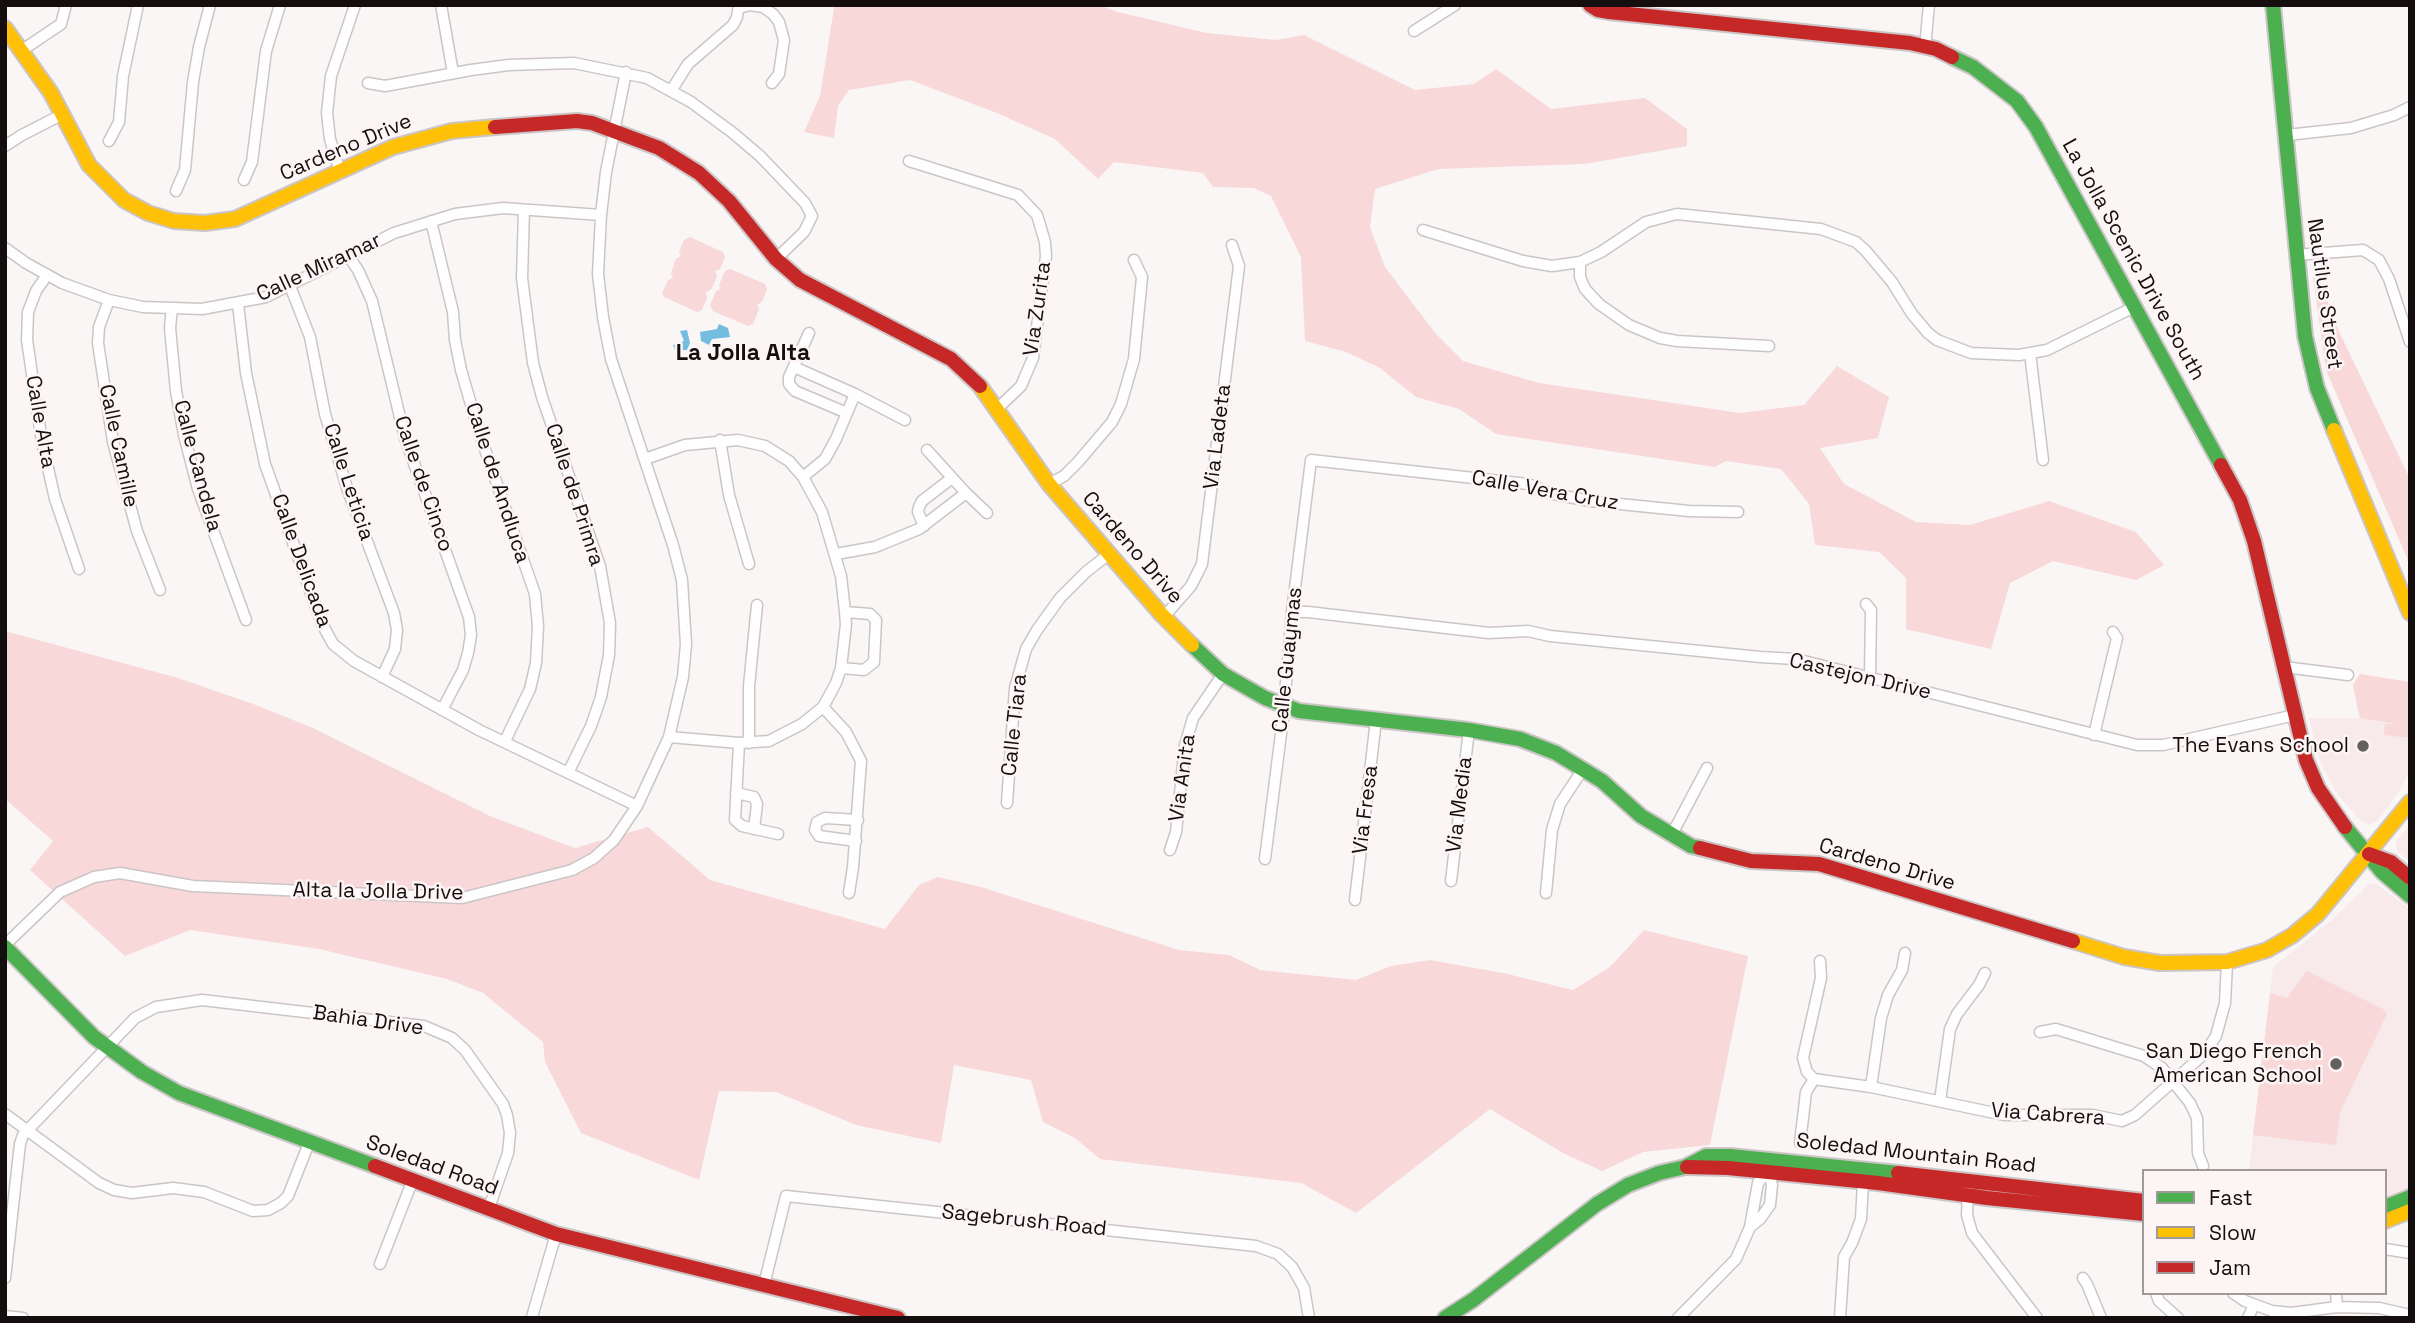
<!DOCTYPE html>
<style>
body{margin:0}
#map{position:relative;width:2415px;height:1323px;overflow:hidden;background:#fbf6f6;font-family:"Space Grotesk",sans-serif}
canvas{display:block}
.frame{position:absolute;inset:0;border:7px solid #140e0e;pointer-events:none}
.legend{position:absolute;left:2142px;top:1169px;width:245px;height:126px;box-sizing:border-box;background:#fdf4f5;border:2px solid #a09899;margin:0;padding:9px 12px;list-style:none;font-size:21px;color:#140e0e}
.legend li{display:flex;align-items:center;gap:14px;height:35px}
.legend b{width:35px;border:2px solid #a09899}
</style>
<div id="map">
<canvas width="2415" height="1323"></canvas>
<div class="frame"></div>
<ul class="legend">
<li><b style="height:9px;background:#4caf50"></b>Fast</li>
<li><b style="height:9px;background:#ffc107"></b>Slow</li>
<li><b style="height:9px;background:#c62828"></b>Jam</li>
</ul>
</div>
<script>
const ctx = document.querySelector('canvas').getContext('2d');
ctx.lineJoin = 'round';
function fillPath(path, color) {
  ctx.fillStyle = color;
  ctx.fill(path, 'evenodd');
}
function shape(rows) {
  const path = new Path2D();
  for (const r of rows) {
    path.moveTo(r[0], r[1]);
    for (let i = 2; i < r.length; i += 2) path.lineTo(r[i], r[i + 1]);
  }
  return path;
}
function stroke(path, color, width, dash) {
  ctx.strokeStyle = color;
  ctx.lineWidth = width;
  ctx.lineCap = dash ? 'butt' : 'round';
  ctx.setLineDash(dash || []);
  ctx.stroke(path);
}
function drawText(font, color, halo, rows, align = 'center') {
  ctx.font = font + ' "Space Grotesk",sans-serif';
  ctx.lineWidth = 5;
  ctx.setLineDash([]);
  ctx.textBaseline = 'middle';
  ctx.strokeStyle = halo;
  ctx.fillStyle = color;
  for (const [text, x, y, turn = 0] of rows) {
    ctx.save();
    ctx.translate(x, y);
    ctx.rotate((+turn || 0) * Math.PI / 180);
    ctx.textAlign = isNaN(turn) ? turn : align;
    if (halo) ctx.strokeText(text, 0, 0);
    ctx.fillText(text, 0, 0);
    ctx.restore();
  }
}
fillPath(shape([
 [2360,674,2410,682,2410,771,2400,790,2377,821,2369,825,2361,821,2338,795,2320,762,2309,718,2359,718,2353,685],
 [2410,825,2410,862,2397,851,2396,841],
 [2370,883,2378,885,2410,909,2410,1190,2385,1202,2385,1171,2249,1171,2273,967,2331,921]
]), '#f8e9ea');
fillPath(shape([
 [832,5,1099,5,1118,12,1207,33,1276,40,1304,35,1415,90,1474,84,1496,69,1551,109,1645,98,1687,129,1687,146,1585,164,1438,169,1375,189,1370,227,1385,267,1436,334,1463,361,1539,383,1740,413,1804,405,1837,366,1889,397,1878,438,1820,448,1844,484,1916,522,1970,525,2049,501,2136,532,2164,565,2136,580,2053,561,2010,583,1991,649,1906,629,1906,578,1879,552,1815,545,1809,504,1781,469,1726,461,1715,467,1496,434,1459,409,1416,397,1380,368,1346,352,1305,341,1301,257,1271,196,1254,188,1213,187,1203,173,1114,162,1098,179,1055,139,997,113,910,80,849,90,838,106,834,138,804,132,820,96,834,8],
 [690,237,723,252,725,257,720,269,715,271,717,276,711,290,706,292,707,298,702,310,697,312,664,297,662,293,668,280,673,278,671,273,676,259,681,256,679,251,684,240],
 [2317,268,2334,321,2410,479,2410,565,2326,370,2313,278],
 [730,269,765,284,767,289,762,302,757,305,759,309,753,324,748,326,713,311,710,305,716,291,721,289,719,285,725,271],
 [5,631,178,678,256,705,313,728,490,816,575,848,648,827,710,880,885,929,919,885,938,877,981,887,1179,950,1229,955,1260,970,1356,980,1391,966,1430,960,1503,973,1573,990,1610,967,1644,930,1748,956,1710,1145,1643,1152,1602,1171,1563,1153,1490,1109,1356,1213,1301,1183,1100,1159,1075,1138,1043,1122,1031,1080,954,1065,941,1143,856,1125,776,1092,719,1091,699,1180,581,1133,545,1062,543,1042,483,993,447,979,319,949,190,930,125,956,30,870,53,841,5,799],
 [2360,674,2410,682,2410,738,2384,735,2385,724,2398,724,2360,718,2353,685],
 [2307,971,2383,1009,2387,1014,2340,1112,2336,1145,2253,1135,2270,993,2287,998]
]), '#f8d8d9');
fillPath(shape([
 [719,324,728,328,730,337,712,339,709,345,701,341,700,332,717,329],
 [687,330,690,343,687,350,675,350,673,345,684,341,680,331]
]), '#74bce0');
const street = shape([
 [441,5,453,73],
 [739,8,750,5,763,7,773,14,779,22,784,40,779,74,772,83],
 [1414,31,1455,5],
 [1925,47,1929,5],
 [21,51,61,24,66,5],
 [368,83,385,86,471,70,509,65,574,63,647,78,691,102,733,133,760,156,805,203,812,216,804,232,776,259],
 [671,91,688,64,733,25,737,17,739,5],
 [2287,135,2351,128,2394,115,2410,107],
 [109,141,119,122,123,76,138,5],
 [5,146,22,135,61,115],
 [909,161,1018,195,1037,215,1045,242,1046,256,1033,358,1021,386,997,409],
 [340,172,330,139,327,113,331,76,355,5],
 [244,180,252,162,266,51,280,5],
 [176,191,185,170,193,82,199,47,210,5],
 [524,210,522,278,533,363,542,397,600,566,610,623,609,655,601,697,591,726,568,773],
 [431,221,453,312,455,340,461,370,479,432,535,594,538,626,536,663,530,689,505,741],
 [1423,230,1523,261,1552,266,1580,262,1601,252,1646,222,1677,214,1821,229,1856,242,1865,250,1892,282,1912,314,1928,333,1937,340,1971,353,2019,355,2047,350,2134,307],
 [5,248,26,263,62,283,109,300,143,307,202,309,266,297,394,233,455,214,503,208,601,215],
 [2296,255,2363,250,2379,260,2389,279,2410,342],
 [349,257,358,270,372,301,405,438,469,617,471,635,468,653,463,670,442,710],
 [1580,262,1580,277,1585,289,1599,304,1629,325,1660,338,1677,341,1769,346],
 [47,275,36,291,28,312,27,340,42,442,55,499,79,569],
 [290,286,310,337,325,414,347,488,394,613,397,630,395,649,382,677],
 [109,300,99,327,98,343,113,442,137,531,160,590],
 [238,304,246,373,265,464,322,624,333,644,354,661,479,730,637,806],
 [172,308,170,328,176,391,184,435,198,489,246,620],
 [809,333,789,377,789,384,795,391,847,413],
 [2030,353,2043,460],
 [794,367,855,394,836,439,825,459,803,477],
 [855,394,905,420],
 [720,440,729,495,749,564],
 [927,450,966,493],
 [645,459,685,445,738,440,765,446,789,461,803,477,822,512,841,576,845,612,846,624,841,668,836,683,823,707,802,724,769,741,739,743,669,737],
 [1049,484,1064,476,1078,462,1112,422,1121,404,1134,359,1142,277,1134,260],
 [924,526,918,512,919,507,922,501,952,478],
 [836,554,875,547,919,529,966,493,987,513],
 [1866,604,1871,610,1870,677],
 [1292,612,1308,612,1489,633,1528,631,1550,636,1760,657,1796,659,2137,745,2163,745,2295,715],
 [1162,615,1169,611,1191,586,1202,564,1239,266,1232,245],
 [2284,667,2348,675],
 [841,668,864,670,874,662,876,620,870,614,845,612],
 [823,707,846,732,861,761,853,867,849,893],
 [2094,735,2117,638,2113,632],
 [739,743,735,820,742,826,778,834],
 [749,743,749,686,757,605],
 [736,793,754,797,757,804,754,829],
 [1007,803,1015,688,1026,649,1037,630,1060,598,1086,572,1109,554],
 [1671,836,1707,768],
 [856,841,819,836,815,830,817,822,825,818,858,820],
 [1170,850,1176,832,1185,745,1193,718,1223,674],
 [1265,859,1283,718,1292,612,1311,460,1528,484,1553,494,1590,501,1689,511,1738,512],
 [1451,881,1469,730],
 [1546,893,1552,830,1560,804,1583,769],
 [1355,900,1376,720],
 [5,945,60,892,94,877,120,873,193,886,462,898,572,870,594,858,614,840,637,806,669,737,683,677,686,644,682,580,673,545,611,359,603,317,598,274,601,215,606,172,626,72],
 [2040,1032,2056,1029,2144,1056,2162,1068,2190,1103,2197,1118,2198,1153,2203,1166],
 [1814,1079,1871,1087,2004,1115,2093,1115,2122,1121,2135,1115,2204,1054,2216,1036,2225,1003,2227,962],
 [1814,1079,1807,1072,1803,1058,1821,978,1820,961],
 [1871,1087,1881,1018,1888,995,1902,970,1905,953],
 [1940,1101,1950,1029,1957,1014,1979,985,1985,973],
 [5,1114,99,1183,114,1190,132,1193,173,1188,204,1192,253,1211,268,1210,281,1203,288,1196,309,1143],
 [1800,1143,1806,1092,1814,1079],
 [1968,1190,1967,1215,1972,1233,2037,1318],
 [1750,1227,1760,1219,1770,1205,1772,1185,1767,1167],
 [2385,1249,2410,1253],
 [380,1264,412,1182],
 [5,1278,20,1144,23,1135,135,1018,156,1007,202,1000,424,1026,452,1038,465,1050,503,1104,507,1115,510,1133,508,1153,489,1208],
 [2083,1278,2087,1284,2101,1318],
 [764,1285,786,1196,1256,1246,1278,1254,1292,1267,1304,1288,1309,1318],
 [2156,1293,2159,1301,2178,1318],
 [2233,1293,2245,1301,2272,1311,2291,1313,2337,1307,2379,1308,2410,1315],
 [2336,1293,2337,1307],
 [5,1316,23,1318],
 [532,1317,556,1234],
 [1678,1318,1736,1259,1750,1227,1758,1183,1767,1172],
 [1840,1318,1844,1257,1852,1243,1861,1219,1863,1182],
 [2248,1318,2254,1305]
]);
const fast = shape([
 [2273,5,2305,336,2317,388,2334,430],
 [1952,57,1973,67,2017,101,2036,127,2221,465],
 [1192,645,1223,674,1265,698,1299,711,1469,730,1520,739,1556,753,1602,781,1641,816,1691,846,1700,848],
 [2345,827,2382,872,2410,896],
 [5,947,94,1037,142,1072,179,1093,375,1166],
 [2385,1207,2410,1197],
 [1445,1318,1473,1300,1597,1204,1628,1185,1659,1173,1685,1167,1706,1156,1730,1156,1898,1173]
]);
const slow = shape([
 [5,28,51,93,89,165,124,200,148,213,174,221,205,223,235,219,393,147,452,131,495,127],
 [980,386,1049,484,1162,615,1192,645],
 [2334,430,2410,613],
 [2073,941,2124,957,2160,963,2227,962,2267,950,2293,935,2318,914,2410,802],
 [2385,1221,2410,1211]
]);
const jam = shape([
 [1590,5,1598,10,1609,12,1910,43,1936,49,1952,57],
 [495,127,577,121,592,123,659,148,699,173,729,201,776,259,800,280,951,359,980,386],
 [2221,465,2240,500,2254,541,2306,760,2318,788,2345,827],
 [1700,848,1751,861,1819,864,2073,941],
 [2369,854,2391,862,2410,878],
 [375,1166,556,1234,898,1318],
 [1687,1167,1728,1168,1878,1183,1987,1198,2144,1214],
 [1898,1173,2144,1201]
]);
stroke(street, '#cbc5c6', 13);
stroke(fast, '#cbc5c6', 18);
stroke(slow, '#cbc5c6', 18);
stroke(jam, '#cbc5c6', 18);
stroke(street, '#fefefe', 10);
stroke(fast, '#4caf50', 14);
stroke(slow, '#ffc107', 14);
stroke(jam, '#c62828', 14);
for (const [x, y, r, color] of [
 [2363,746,7,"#655f5f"],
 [2336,1064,7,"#655f5f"]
]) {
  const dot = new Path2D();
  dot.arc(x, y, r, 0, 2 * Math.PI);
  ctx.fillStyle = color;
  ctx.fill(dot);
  stroke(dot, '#fdf4f5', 2.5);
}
drawText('21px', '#140e0e', '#fdf4f5', [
 ["Cardeno Drive",346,148,-23],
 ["La Jolla Scenic Drive South",2133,260,61],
 ["Calle Miramar",319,268,-25],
 ["Nautilus Street",2324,294,82],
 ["Via Zurita",1038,309,-82],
 ["Calle Alta",40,422,80],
 ["Via Ladeta",1218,437,-83],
 ["Calle Camille",118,446,78],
 ["Calle Candela",197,466,75],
 ["Calle Leticia",348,482,72],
 ["Calle de Andluca",497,483,72],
 ["Calle de Cinco",423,484,71],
 ["Calle Vera Cruz",1545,491,10],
 ["Calle de Primra",574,495,72],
 ["Cardeno Drive",1132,548,49],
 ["Calle Delicada",301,561,70],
 ["Calle Guaymas",1288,660,-84],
 ["Castejon Drive",1860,677,13],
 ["Calle Tiara",1015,725,-84],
 ["Via Anita",1183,778,-82],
 ["Via Media",1460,805,-83],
 ["Via Fresa",1366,810,-83],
 ["Cardeno Drive",1887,865,16],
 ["Alta la Jolla Drive",378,892,1],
 ["Bahia Drive",368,1021,8],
 ["Via Cabrera",2048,1115,4],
 ["Soledad Mountain Road",1916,1154,6],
 ["Soledad Road",432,1166,20],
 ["Sagebrush Road",1024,1221,6]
]);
drawText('21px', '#140e0e', '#fdf4f5', [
 ["The Evans School",2349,746],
 ["San Diego French",2322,1052],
 ["American School",2322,1076]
], 'right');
drawText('bold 23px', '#140e0e', '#fdf4f5', [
 ["La Jolla Alta",743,354]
]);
</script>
